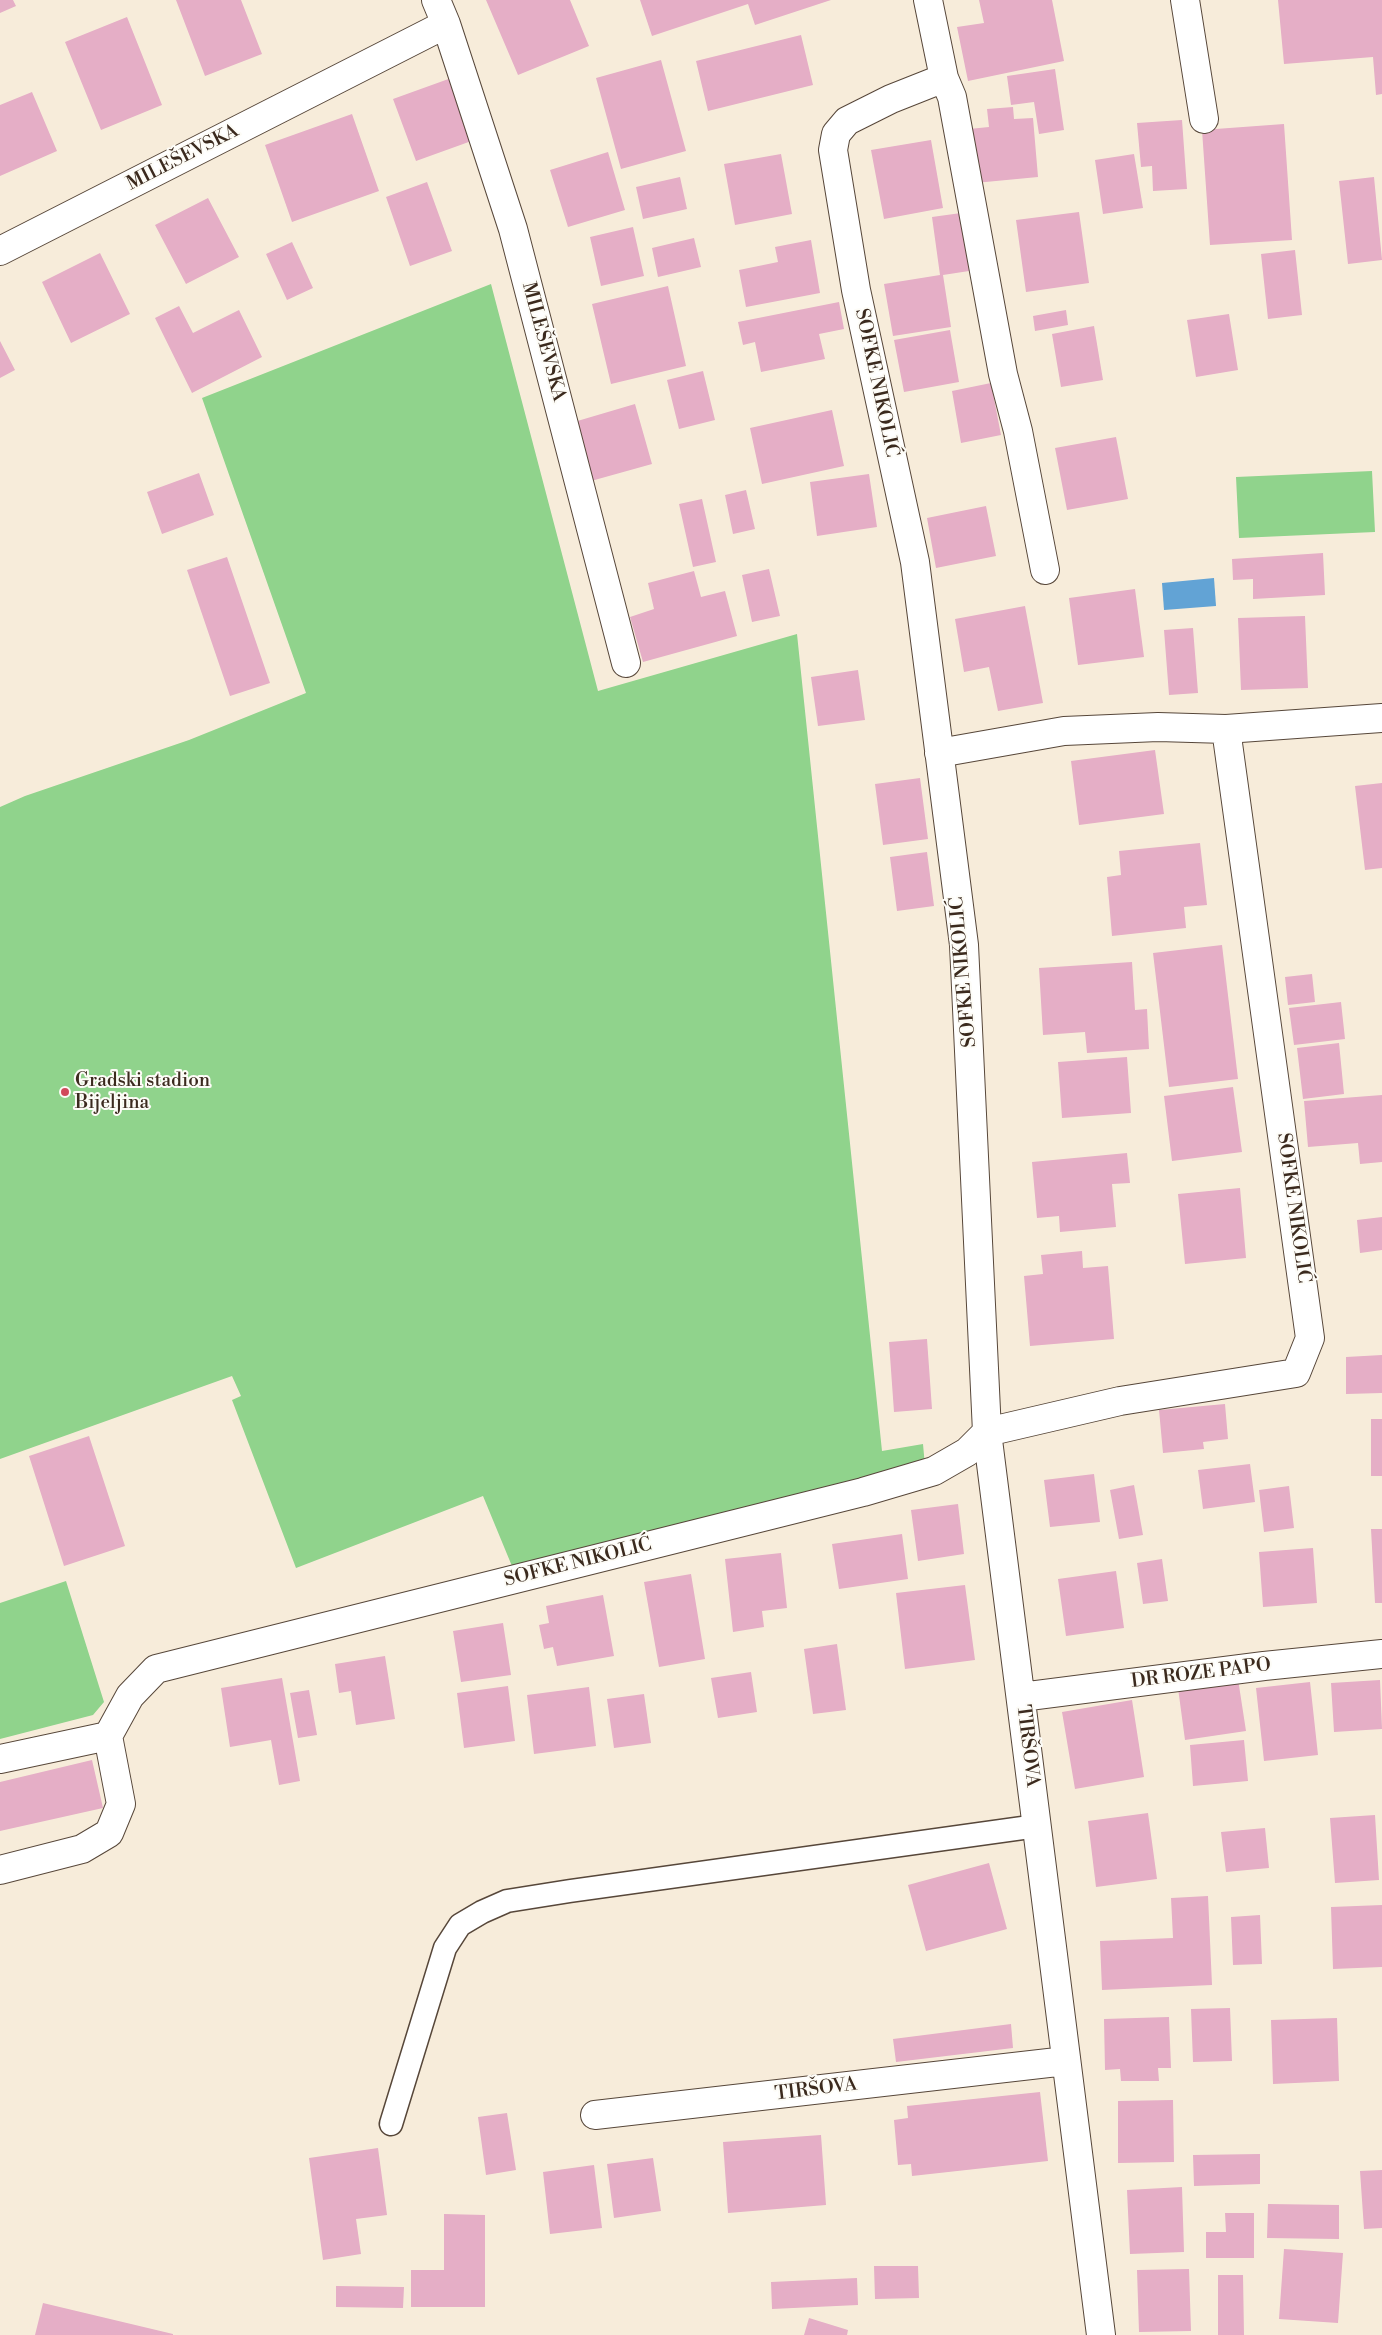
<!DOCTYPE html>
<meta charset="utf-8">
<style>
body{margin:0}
canvas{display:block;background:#f7ecda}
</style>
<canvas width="1382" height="2335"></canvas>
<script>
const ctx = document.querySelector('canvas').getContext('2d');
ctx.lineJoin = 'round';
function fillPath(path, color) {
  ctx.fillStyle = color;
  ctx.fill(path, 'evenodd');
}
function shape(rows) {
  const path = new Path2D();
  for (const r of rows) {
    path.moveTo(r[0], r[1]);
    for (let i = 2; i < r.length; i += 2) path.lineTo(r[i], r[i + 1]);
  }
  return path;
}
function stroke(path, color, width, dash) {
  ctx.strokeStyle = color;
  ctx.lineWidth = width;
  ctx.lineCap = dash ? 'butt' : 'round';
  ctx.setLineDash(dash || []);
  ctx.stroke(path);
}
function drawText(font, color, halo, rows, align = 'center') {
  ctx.font = font + ' "Libre Bodoni",serif';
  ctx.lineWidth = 4;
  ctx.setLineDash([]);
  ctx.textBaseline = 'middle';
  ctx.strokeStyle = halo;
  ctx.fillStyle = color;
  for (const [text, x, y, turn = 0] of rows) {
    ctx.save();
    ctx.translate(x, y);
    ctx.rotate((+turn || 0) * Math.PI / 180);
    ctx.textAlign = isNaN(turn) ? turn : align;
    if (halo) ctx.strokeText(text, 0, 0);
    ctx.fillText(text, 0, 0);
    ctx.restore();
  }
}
fillPath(shape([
 [491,284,598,691,797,634,882,1451,923,1444,925,1466,514,1571,483,1496,296,1568,232,1400,241,1396,232,1376,0,1459,0,807,25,796,189,740,306,693,202,398],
 [1372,471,1375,532,1239,538,1236,477],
 [66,1581,104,1702,93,1715,0,1739,0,1603]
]), '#90d38c');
fillPath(shape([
 [1214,578,1216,606,1164,610,1162,583]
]), '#62a3d5');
fillPath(shape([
 [0,0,13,0,16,6,0,13],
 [176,0,241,0,262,54,205,76],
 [486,0,570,0,589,46,518,75],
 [640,0,831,0,755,25,748,4,652,36],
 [979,0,1052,0,1064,61,968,81,957,27,984,23],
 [1278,0,1382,0,1382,94,1376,95,1373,57,1284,64],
 [127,17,162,105,101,130,65,42],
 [801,35,813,85,708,111,696,61],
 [661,60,686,151,621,169,596,78],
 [1055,69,1064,130,1039,134,1034,102,1011,105,1007,76],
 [454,77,477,139,416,161,393,99],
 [32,92,57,151,0,176,0,105],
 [1013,107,1014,119,1033,118,1038,177,975,183,969,129,989,127,987,109],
 [352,114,379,191,292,222,265,145],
 [1182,120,1187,189,1153,191,1152,166,1141,167,1137,123],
 [1284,124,1292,240,1210,245,1202,130],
 [931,140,943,208,884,219,871,150],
 [608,152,625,210,568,227,550,170],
 [781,154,792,214,735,225,724,164],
 [1134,154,1143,208,1103,214,1095,160],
 [680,177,687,209,643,219,636,187],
 [1374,177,1382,260,1348,264,1339,181],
 [427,182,452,251,410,266,386,197],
 [208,198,239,257,186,284,155,225],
 [1079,212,1089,283,1026,292,1016,220],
 [961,213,969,271,943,275,951,327,893,336,884,284,940,275,932,217],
 [633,227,644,276,601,286,590,237],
 [694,238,701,267,658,277,652,248],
 [811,240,820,293,746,307,739,270,778,262,775,247],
 [292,242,313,288,287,300,266,254],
 [1295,250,1302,315,1268,319,1261,254],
 [100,253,130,314,71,343,42,282],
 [668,286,686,366,611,384,592,304],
 [839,302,844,329,819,334,825,359,761,372,755,342,743,345,738,322],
 [179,306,193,333,239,310,262,357,192,393,155,318],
 [1066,310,1068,325,1035,331,1033,316],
 [1229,314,1238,370,1196,377,1187,320],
 [1094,326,1103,380,1061,387,1052,334],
 [950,330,959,382,904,392,894,340],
 [0,341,15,370,0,378],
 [703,371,715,420,679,429,667,380],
 [991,383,1001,435,961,443,952,391],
 [635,404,652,464,591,481,574,422],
 [832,410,844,466,762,484,750,428],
 [1116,437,1128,499,1067,510,1055,448],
 [199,473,214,515,162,534,147,492],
 [869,474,877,527,817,536,810,482],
 [746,490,755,529,733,534,725,495],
 [702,499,716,562,693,567,679,504],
 [986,506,996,556,936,568,927,518],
 [1323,553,1325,595,1253,599,1253,579,1233,580,1232,559],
 [227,557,270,683,230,696,187,570],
 [769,569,780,616,752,622,742,575],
 [694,571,701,597,725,591,737,636,643,662,630,617,654,609,648,583],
 [1135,589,1144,657,1078,665,1069,598],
 [1025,606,1043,703,998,711,989,667,964,672,955,619],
 [1305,616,1308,688,1241,690,1238,618],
 [1193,628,1198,693,1169,695,1164,630],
 [858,670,865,720,818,726,811,677],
 [1155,750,1164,814,1079,825,1071,761],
 [920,778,928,839,883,845,875,784],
 [1382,783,1382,868,1365,870,1355,786],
 [1200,843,1207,905,1184,907,1186,928,1112,936,1107,877,1121,875,1119,851],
 [927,852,934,906,897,911,890,857],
 [1222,945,1238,1079,1169,1087,1153,953],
 [1132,962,1135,1010,1147,1009,1149,1049,1087,1053,1085,1032,1043,1035,1039,968],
 [1312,974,1315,1002,1288,1005,1285,977],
 [1341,1002,1345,1039,1294,1045,1289,1008],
 [1339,1043,1344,1094,1303,1099,1297,1048],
 [1127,1057,1131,1113,1062,1118,1058,1062],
 [1233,1087,1242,1152,1172,1161,1164,1096],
 [1382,1095,1382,1162,1360,1164,1358,1143,1308,1147,1304,1101],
 [1127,1153,1130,1183,1112,1184,1116,1227,1060,1232,1059,1216,1037,1218,1032,1162],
 [1240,1188,1246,1258,1185,1264,1178,1194],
 [1382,1217,1382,1250,1360,1253,1357,1220],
 [1082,1251,1083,1268,1108,1266,1114,1339,1030,1346,1024,1276,1043,1274,1041,1255],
 [927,1339,932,1409,894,1412,889,1342],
 [1382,1355,1382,1393,1346,1394,1346,1357],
 [1225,1404,1228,1439,1203,1442,1204,1449,1163,1453,1159,1410],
 [1371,1419,1382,1419,1382,1476,1371,1476],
 [89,1436,125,1546,64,1566,29,1456],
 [1250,1464,1255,1502,1203,1509,1198,1470],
 [1094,1474,1100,1522,1050,1527,1044,1480],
 [1134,1485,1143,1535,1119,1539,1110,1490],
 [1289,1486,1294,1528,1264,1532,1259,1490],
 [958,1504,964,1554,918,1561,911,1510],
 [1371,1529,1382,1529,1382,1603,1375,1603],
 [902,1534,908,1579,839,1589,832,1544],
 [1313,1548,1317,1603,1263,1607,1259,1552],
 [781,1553,787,1608,762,1611,764,1627,733,1632,725,1559],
 [1162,1559,1168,1601,1143,1604,1137,1563],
 [1116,1571,1124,1628,1066,1636,1058,1579],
 [691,1574,705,1659,659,1667,644,1582],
 [965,1585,975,1660,905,1669,896,1593],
 [603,1595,614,1656,557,1666,553,1647,544,1649,539,1625,549,1623,546,1606],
 [503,1623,511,1675,461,1682,453,1631],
 [837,1644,846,1710,813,1714,804,1649],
 [385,1656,395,1719,356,1725,351,1691,339,1693,335,1664],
 [751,1672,757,1712,718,1718,711,1678],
 [282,1678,300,1781,279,1785,271,1740,230,1747,221,1688],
 [1238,1679,1246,1731,1185,1740,1178,1688],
 [1380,1680,1382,1729,1334,1732,1331,1683],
 [1310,1682,1318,1755,1264,1761,1256,1688],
 [508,1686,515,1741,464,1748,457,1693],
 [589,1687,596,1746,534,1754,527,1695],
 [309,1690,317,1735,298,1738,290,1693],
 [644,1694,651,1743,614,1748,607,1699],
 [1132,1700,1144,1777,1075,1789,1062,1712],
 [1244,1740,1248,1781,1193,1786,1190,1745],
 [92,1760,103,1808,0,1831,0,1782],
 [1148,1813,1157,1879,1096,1887,1088,1821],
 [1375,1815,1379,1880,1335,1883,1330,1818],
 [1265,1828,1269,1868,1226,1872,1221,1832],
 [989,1863,1007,1929,926,1951,908,1885],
 [1208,1896,1212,1985,1102,1990,1100,1941,1173,1938,1171,1898],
 [1382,1905,1382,1967,1333,1969,1331,1907],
 [1260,1915,1262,1964,1233,1965,1231,1917],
 [1230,2008,1232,2061,1193,2062,1191,2009],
 [1169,2017,1171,2068,1158,2068,1159,2081,1121,2081,1120,2069,1105,2070,1104,2019],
 [1337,2018,1339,2081,1273,2084,1271,2020],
 [1011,2024,1013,2048,896,2062,893,2039],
 [1040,2092,1048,2161,912,2176,911,2164,898,2165,894,2120,908,2118,907,2106],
 [1173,2100,1174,2162,1118,2163,1118,2101],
 [507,2113,516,2170,486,2175,478,2117],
 [821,2135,826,2205,728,2213,723,2142],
 [378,2148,387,2215,356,2219,361,2254,323,2260,309,2158],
 [1260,2154,1260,2184,1194,2186,1193,2155],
 [653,2158,661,2211,614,2218,607,2164],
 [594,2165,602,2228,550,2234,543,2172],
 [1382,2170,1382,2228,1364,2229,1360,2171],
 [1182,2187,1184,2252,1130,2254,1127,2190],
 [1268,2204,1339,2205,1339,2239,1267,2238],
 [1225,2213,1254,2213,1254,2258,1206,2258,1206,2232,1226,2232],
 [444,2214,485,2215,485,2307,411,2307,411,2270,444,2270],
 [1284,2249,1343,2253,1338,2323,1279,2319],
 [874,2266,918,2266,919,2298,875,2299],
 [1189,2269,1191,2331,1139,2332,1137,2270],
 [1218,2275,1243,2275,1244,2335,1218,2335],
 [857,2278,858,2305,772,2309,771,2282],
 [336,2286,404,2287,403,2308,336,2307],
 [43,2303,173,2334,173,2335,35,2335],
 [809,2318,848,2330,847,2335,804,2335]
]), '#e5aec6');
const service = shape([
 [391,2124,445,1948,460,1925,482,1912,507,1901,570,1891,1037,1826]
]);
const minor = shape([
 [436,0,446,24,513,229,626,663],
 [928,0,944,78,891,99,847,121,836,134,833,150,856,290,915,562,964,945,987,1432,1101,2335],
 [1185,0,1204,119],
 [944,78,952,97,1003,374,1018,431,1045,570],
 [0,251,446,24],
 [939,753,1064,731,1158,727,1226,729,1382,718],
 [1021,1697,1264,1666,1382,1654],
 [0,1759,108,1736],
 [0,1870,82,1849,109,1833,121,1804,108,1736,130,1696,156,1669,863,1492,934,1471,967,1452,987,1432,1120,1401,1296,1373,1310,1338,1226,729],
 [595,2115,1066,2061]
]);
stroke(service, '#57473a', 25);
stroke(minor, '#57473a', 30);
stroke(service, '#fff', 22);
stroke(minor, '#fff', 28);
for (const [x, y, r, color] of [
 [65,1092,5,"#d1495b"]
]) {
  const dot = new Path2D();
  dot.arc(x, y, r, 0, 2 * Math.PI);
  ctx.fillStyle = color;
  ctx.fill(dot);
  stroke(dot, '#fdfcf7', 2);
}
drawText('19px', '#3b2a1e', '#fdfcf7', [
 ["MILEŠEVSKA",183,158,-27],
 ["MILEŠEVSKA",543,342,75],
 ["SOFKE NIKOLIĆ",876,383,78],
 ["SOFKE NIKOLIĆ",964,972,-95],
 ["SOFKE NIKOLIĆ",1293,1208,82],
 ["SOFKE NIKOLIĆ",578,1563,-14],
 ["DR ROZE PAPO",1201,1674,-7],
 ["TIRŠOVA",1027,1746,83],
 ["TIRŠOVA",816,2090,-7]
]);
drawText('19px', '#3b2a1e', '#fdfcf7', [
 ["Gradski stadion",75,1081],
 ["Bijeljina",75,1103]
], 'left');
</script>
